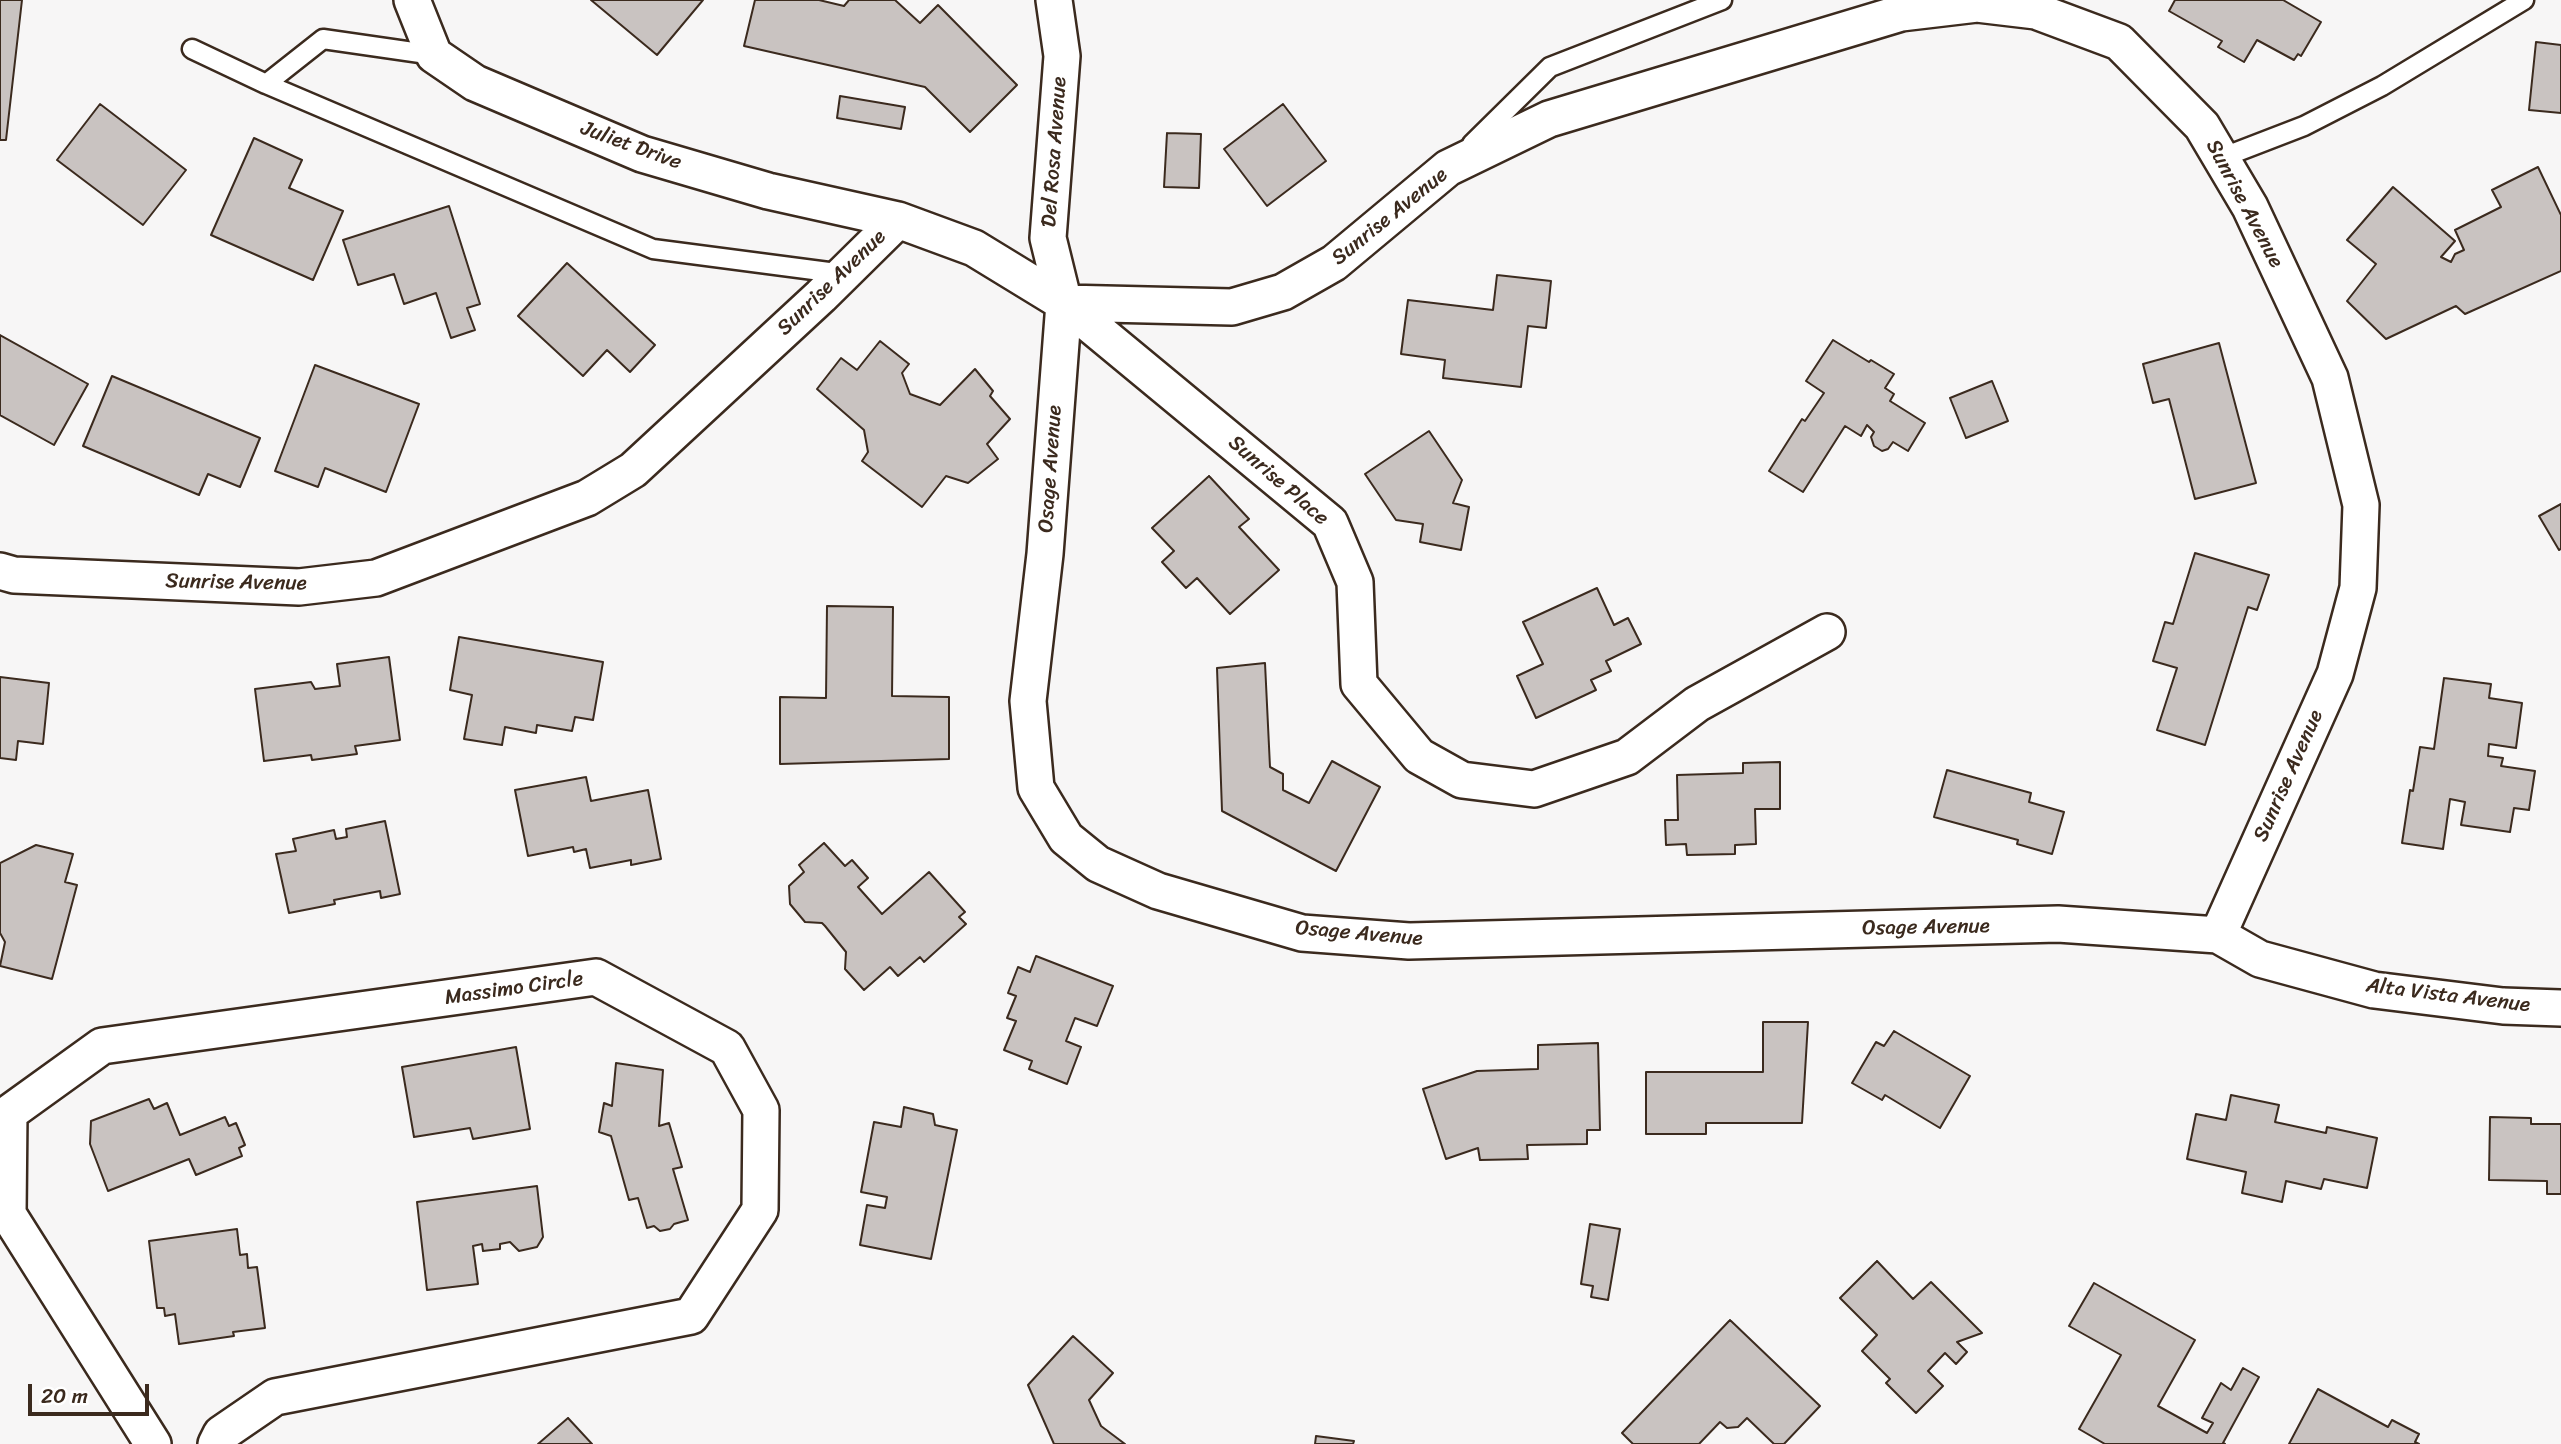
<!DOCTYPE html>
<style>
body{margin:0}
#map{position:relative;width:2561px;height:1444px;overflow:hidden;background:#f7f6f6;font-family:Sriracha,sans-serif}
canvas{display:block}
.scale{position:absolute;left:28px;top:1384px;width:121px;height:32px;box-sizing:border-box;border:4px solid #3b2a1e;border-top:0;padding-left:9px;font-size:21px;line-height:24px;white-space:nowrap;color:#3b2a1e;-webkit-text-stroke:5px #fff;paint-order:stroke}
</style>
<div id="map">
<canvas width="2561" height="1444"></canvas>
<div class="scale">20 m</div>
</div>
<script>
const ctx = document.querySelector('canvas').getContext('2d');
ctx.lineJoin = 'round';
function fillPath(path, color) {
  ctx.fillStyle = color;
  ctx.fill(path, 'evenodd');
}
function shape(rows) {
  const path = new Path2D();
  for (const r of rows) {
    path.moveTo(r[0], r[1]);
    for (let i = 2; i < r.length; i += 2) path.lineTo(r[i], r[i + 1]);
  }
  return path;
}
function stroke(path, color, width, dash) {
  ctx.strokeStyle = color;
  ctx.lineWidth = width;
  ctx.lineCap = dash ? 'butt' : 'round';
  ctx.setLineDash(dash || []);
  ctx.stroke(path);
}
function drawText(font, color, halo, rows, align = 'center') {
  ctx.font = font + ' Sriracha,sans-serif';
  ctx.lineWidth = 7;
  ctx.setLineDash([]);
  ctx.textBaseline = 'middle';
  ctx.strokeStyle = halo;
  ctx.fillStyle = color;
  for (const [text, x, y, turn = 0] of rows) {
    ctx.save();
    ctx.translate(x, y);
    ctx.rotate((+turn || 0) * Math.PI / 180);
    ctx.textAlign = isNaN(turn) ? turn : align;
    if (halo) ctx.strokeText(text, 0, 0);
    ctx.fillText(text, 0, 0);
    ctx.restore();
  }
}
const building = shape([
 [0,0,22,0,6,140,0,140,0,0],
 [591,0,703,0,657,55,591,0],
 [755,0,819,0,844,6,849,0,895,0,920,23,938,5,1017,85,970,132,925,87,744,46,755,0],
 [2175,0,2283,0,2321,22,2301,56,2298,54,2294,60,2257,40,2244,62,2218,47,2222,41,2169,11,2175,0],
 [2536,42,2561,45,2561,113,2529,110,2536,42],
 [840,96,905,107,901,129,837,118,840,96],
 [100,104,186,170,143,225,57,160,100,104],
 [1283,104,1326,161,1267,206,1224,149,1283,104],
 [1167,133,1201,134,1199,188,1164,187,1167,133],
 [254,138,302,160,289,188,343,211,313,280,211,235,254,138],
 [2538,167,2561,215,2561,271,2465,314,2456,306,2386,339,2347,301,2376,264,2347,240,2393,187,2455,241,2441,257,2451,262,2455,254,2464,250,2455,230,2501,207,2492,190,2538,167],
 [449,206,480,304,467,308,475,330,451,338,436,293,404,304,394,274,358,285,343,240,449,206],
 [567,263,655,345,630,372,607,350,583,376,518,316,567,263],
 [1497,275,1551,281,1546,328,1528,326,1521,387,1443,378,1445,360,1401,354,1408,300,1493,310,1497,275],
 [0,335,88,384,54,445,0,415,0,335],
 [1833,340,1869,362,1871,360,1894,374,1885,388,1894,394,1890,401,1925,423,1908,451,1893,442,1888,449,1882,451,1874,446,1871,437,1874,432,1867,425,1861,436,1845,426,1803,492,1769,471,1802,419,1805,421,1824,393,1806,381,1833,340],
 [880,341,909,364,902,373,910,394,940,405,975,369,993,391,990,396,1010,419,987,444,998,459,968,483,946,476,922,507,862,461,868,452,864,430,817,389,841,358,857,370,880,341],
 [2219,343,2256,483,2195,499,2169,399,2153,403,2143,364,2219,343],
 [315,365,419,404,386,492,325,468,318,487,275,471,315,365],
 [112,376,260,438,240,487,208,474,199,495,83,446,112,376],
 [1992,381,2008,421,1966,438,1950,398,1992,381],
 [1429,431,1462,480,1453,503,1469,507,1461,550,1420,542,1423,524,1396,520,1365,474,1429,431],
 [1209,476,1249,519,1239,527,1279,570,1230,614,1197,578,1186,588,1162,562,1174,551,1152,528,1209,476],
 [2561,504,2561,549,2559,550,2539,516,2561,504],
 [2195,553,2269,575,2257,610,2248,607,2205,745,2157,730,2177,668,2153,661,2165,622,2173,624,2195,553],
 [1597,588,1614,625,1628,618,1641,644,1606,661,1611,671,1591,680,1596,690,1536,718,1517,676,1543,664,1523,622,1597,588],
 [827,606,893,607,892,696,949,697,949,759,780,764,780,697,826,698,827,606],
 [459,637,603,662,593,720,575,717,572,731,537,725,536,733,505,727,502,745,464,739,472,695,450,690,459,637],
 [389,657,400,740,355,746,357,754,312,760,311,755,264,761,255,689,311,682,315,689,340,686,337,664,389,657],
 [1265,663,1270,767,1283,774,1283,790,1309,803,1332,761,1380,787,1336,871,1222,811,1217,668,1265,663],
 [0,677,49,683,43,744,18,741,16,760,0,758,0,677],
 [2444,678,2491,684,2489,698,2522,703,2516,748,2489,744,2488,756,2503,758,2501,766,2535,771,2529,810,2514,808,2510,832,2461,825,2465,802,2450,799,2443,849,2402,843,2410,790,2413,791,2420,747,2434,749,2444,678],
 [1780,762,1780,809,1755,809,1756,844,1735,845,1735,854,1687,855,1686,844,1666,845,1665,820,1678,820,1677,775,1743,773,1743,763,1780,762],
 [1947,770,2031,793,2029,802,2064,812,2052,854,2017,844,2018,840,1934,817,1947,770],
 [586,777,591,801,648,790,661,859,631,865,631,860,590,868,586,849,574,852,573,847,528,856,515,790,586,777],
 [385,821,400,894,381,898,380,891,334,900,335,904,289,913,276,854,296,851,293,839,334,830,336,839,347,837,346,829,385,821],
 [824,843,845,866,852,860,868,878,858,887,882,914,929,872,965,912,959,917,966,924,924,962,920,957,898,976,890,967,864,990,845,969,846,952,825,926,822,923,805,922,790,904,789,886,804,872,799,865,824,843],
 [36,845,73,854,65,882,77,885,52,979,0,966,5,942,0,933,0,863,36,845],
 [1036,956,1113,986,1097,1026,1075,1018,1066,1041,1081,1047,1067,1084,1029,1069,1032,1061,1004,1050,1016,1021,1007,1018,1016,996,1008,993,1018,967,1030,972,1036,956],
 [1763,1022,1808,1022,1802,1123,1706,1123,1706,1134,1646,1134,1646,1072,1763,1072,1763,1022],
 [1894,1031,1970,1076,1940,1128,1885,1095,1882,1100,1852,1083,1876,1042,1884,1046,1894,1031],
 [1598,1043,1600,1130,1587,1130,1587,1144,1527,1145,1528,1159,1480,1160,1478,1148,1446,1159,1423,1089,1477,1071,1538,1069,1538,1045,1598,1043],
 [516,1047,530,1129,473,1139,470,1128,414,1137,402,1067,516,1047],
 [616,1063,663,1070,659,1126,669,1123,682,1167,673,1169,688,1220,674,1224,670,1229,660,1231,654,1226,647,1228,638,1198,629,1200,611,1136,599,1132,604,1103,612,1106,616,1063],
 [2231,1095,2279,1105,2275,1122,2326,1133,2327,1127,2377,1138,2367,1188,2324,1179,2321,1189,2286,1181,2282,1202,2242,1193,2246,1172,2187,1159,2196,1114,2226,1120,2231,1095],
 [149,1099,154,1109,167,1103,180,1135,225,1117,229,1126,236,1123,245,1145,239,1148,242,1156,196,1175,189,1159,108,1191,90,1144,91,1121,149,1099],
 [904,1107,933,1114,935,1125,957,1130,931,1259,860,1245,867,1205,885,1208,887,1197,861,1192,874,1122,901,1127,904,1107],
 [2490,1117,2531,1118,2531,1124,2561,1124,2561,1194,2547,1194,2547,1181,2489,1180,2490,1117],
 [537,1186,543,1237,537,1247,519,1251,510,1242,500,1244,500,1249,483,1251,482,1244,473,1246,478,1284,427,1290,417,1202,537,1186],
 [1590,1224,1620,1229,1608,1300,1591,1297,1593,1286,1581,1284,1590,1224],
 [237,1229,240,1255,247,1254,248,1268,257,1267,265,1328,233,1332,234,1336,179,1344,175,1314,165,1316,164,1308,157,1308,149,1241,237,1229],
 [1877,1261,1913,1299,1931,1282,1982,1333,1957,1342,1967,1352,1956,1364,1945,1353,1928,1371,1943,1386,1916,1413,1886,1383,1890,1379,1862,1351,1877,1335,1840,1298,1877,1261],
 [2094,1283,2195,1340,2158,1406,2207,1433,2213,1423,2202,1418,2221,1383,2231,1390,2243,1368,2259,1377,2223,1443,2225,1444,2105,1444,2079,1429,2121,1355,2069,1326,2094,1283],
 [1730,1320,1820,1406,1784,1444,1774,1444,1747,1418,1738,1427,1727,1428,1720,1422,1699,1444,1633,1444,1622,1433,1730,1320],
 [1073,1336,1113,1373,1089,1400,1101,1426,1125,1444,1054,1444,1028,1385,1073,1336],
 [2318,1389,2388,1427,2392,1420,2419,1434,2415,1442,2419,1444,2289,1444,2318,1389],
 [568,1418,592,1444,538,1444,568,1418],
 [1316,1436,1354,1441,1353,1444,1315,1444,1316,1436]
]);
fillPath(building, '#c9c3c1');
stroke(building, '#3b2a1e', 2);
const service = shape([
 [192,49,266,84,653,249,844,274],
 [266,84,323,39,434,55],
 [1472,144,1550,67,1722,0],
 [2221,158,2304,126,2382,86,2524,0]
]);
const minor = shape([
 [412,0,434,55,475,83,642,154,768,191,898,220],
 [1054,0,1062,56,1048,238,1064,303,1045,554,1028,701,1036,788,1066,838,1098,864,1158,891,1302,933,1409,941,2058,924,2218,935,2260,959,2374,990,2503,1006,2561,1008],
 [1064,303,1232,307,1283,292,1334,263,1448,168,1549,119,1901,13,1977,4,2036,11,2119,42,2202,126,2250,207,2330,378,2361,505,2358,588,2335,674,2218,935],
 [0,571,14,575,299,587,376,578,587,498,633,470,821,296,898,220,974,248,1064,303,1330,523,1355,582,1359,684,1419,756,1462,780,1534,789,1627,757,1697,704,1827,632],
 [153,1444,8,1214,9,1113,102,1046,596,977,727,1048,761,1110,760,1210,691,1316,275,1397,221,1434,216,1444]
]);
stroke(service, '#3b2a1e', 23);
stroke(minor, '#3b2a1e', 40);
stroke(service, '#fff', 18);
stroke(minor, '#fff', 35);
drawText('21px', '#3b2a1e', '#fff', [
 ["Juliet Drive",631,146,20],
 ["Del Rosa Avenue",1055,152,-86],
 ["Sunrise Avenue",2244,204,62],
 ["Sunrise Avenue",1390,217,-39],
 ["Sunrise Avenue",832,283,-44],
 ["Osage Avenue",1051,469,-86],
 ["Sunrise Place",1278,481,41],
 ["Sunrise Avenue",236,583,1],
 ["Sunrise Avenue",2289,776,-66],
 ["Osage Avenue",1926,928,-1],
 ["Osage Avenue",1359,934,5],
 ["Massimo Circle",514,989,-8],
 ["Alta Vista Avenue",2448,996,7]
]);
</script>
